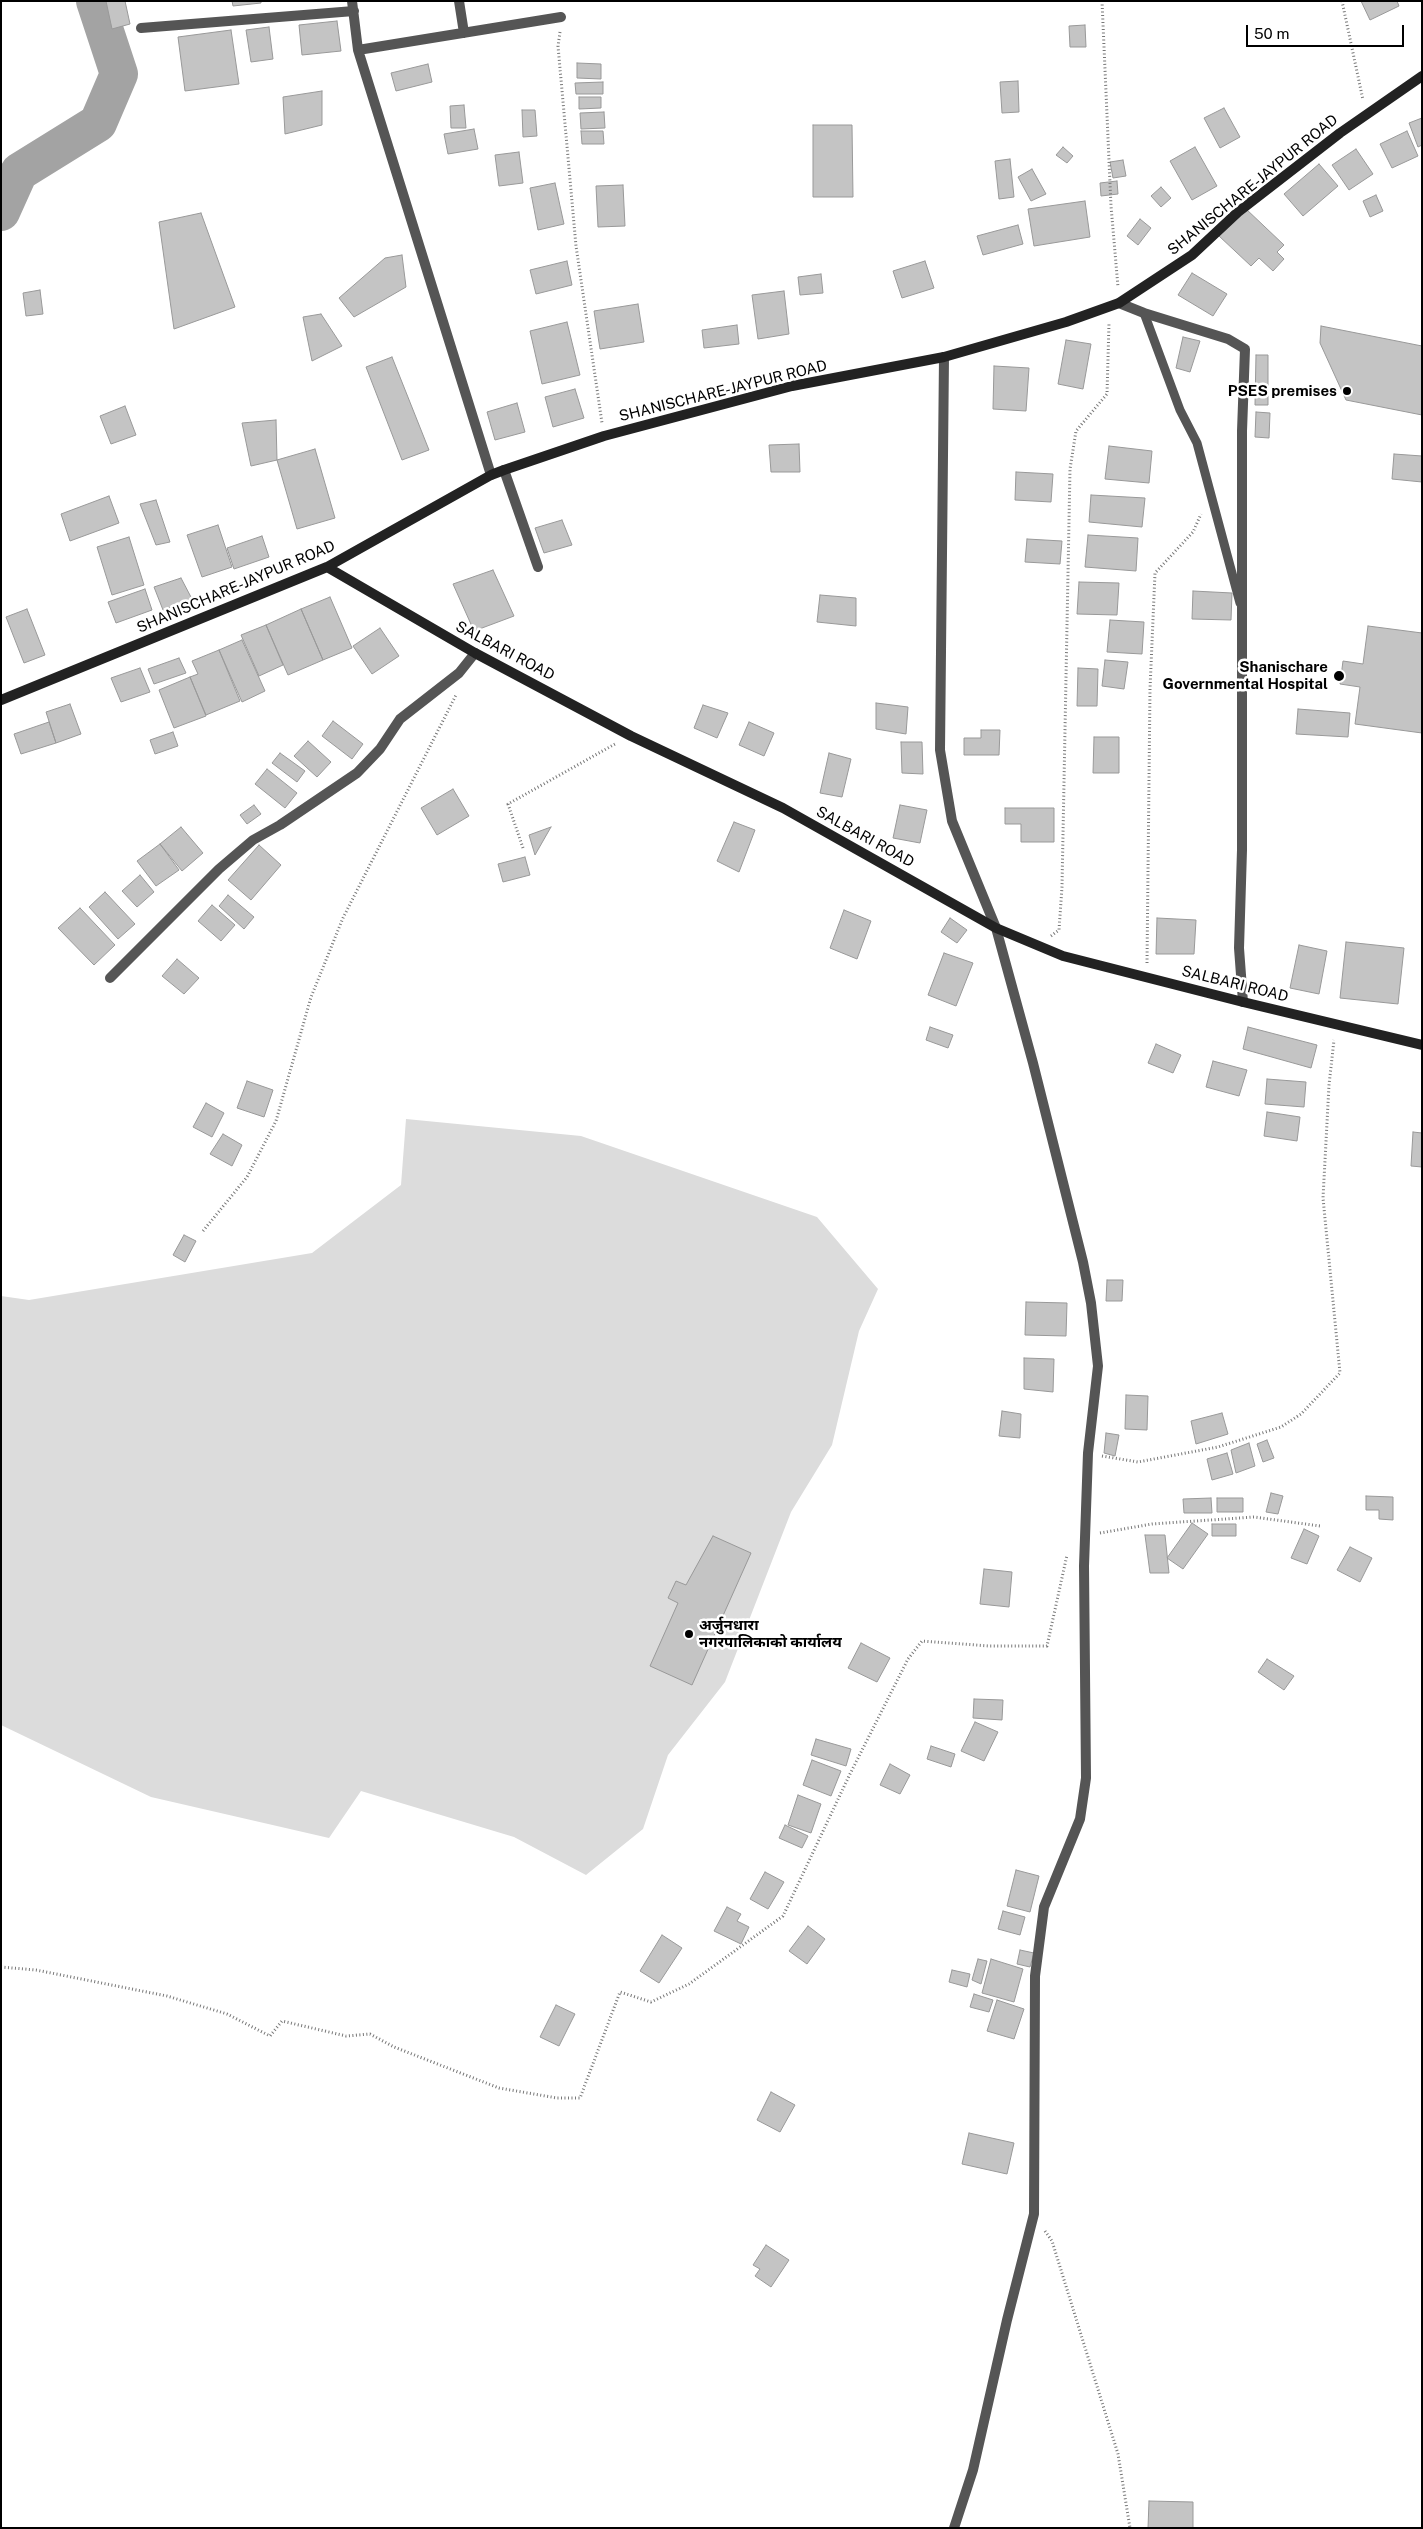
<!DOCTYPE html>
<meta charset="utf-8">
<style>
body{margin:0}
#map{position:relative;width:1423px;height:2529px;overflow:hidden;background:#fff;font-family:"Public Sans",sans-serif}
canvas{display:block}
.frame{position:absolute;inset:0;border:2px solid #000;pointer-events:none}
.scale{position:absolute;left:1246px;top:25px;width:158px;height:22px;box-sizing:border-box;border:2px solid #000;border-top:0;padding-left:6px;font-size:15px;line-height:18px;white-space:nowrap;color:#000;-webkit-text-stroke:4px #fff;paint-order:stroke}
</style>
<div id="map">
<canvas width="1423" height="2529"></canvas>
<div class="frame"></div>
<div class="scale">50 m</div>
</div>
<script>
const ctx = document.querySelector('canvas').getContext('2d');
ctx.lineJoin = 'round';
function fillPath(path, color) {
  ctx.fillStyle = color;
  ctx.fill(path, 'evenodd');
}
function shape(rows) {
  const path = new Path2D();
  for (const r of rows) {
    path.moveTo(r[0], r[1]);
    for (let i = 2; i < r.length; i += 2) path.lineTo(r[i], r[i + 1]);
  }
  return path;
}
function stroke(path, color, width, dash) {
  ctx.strokeStyle = color;
  ctx.lineWidth = width;
  ctx.lineCap = dash ? 'butt' : 'round';
  ctx.setLineDash(dash || []);
  ctx.stroke(path);
}
function drawText(font, color, halo, rows, align = 'center') {
  ctx.font = font + ' "Public Sans","Noto Sans Devanagari",sans-serif';
  ctx.lineWidth = 5;
  ctx.setLineDash([]);
  ctx.textBaseline = 'middle';
  ctx.strokeStyle = halo;
  ctx.fillStyle = color;
  for (const [text, x, y, turn = 0] of rows) {
    ctx.save();
    ctx.translate(x, y);
    ctx.rotate((+turn || 0) * Math.PI / 180);
    ctx.textAlign = isNaN(turn) ? turn : align;
    if (halo) ctx.strokeText(text, 0, 0);
    ctx.fillText(text, 0, 0);
    ctx.restore();
  }
}
fillPath(shape([
 [406,1119,581,1136,817,1217,878,1289,859,1331,832,1445,791,1512,725,1682,668,1755,643,1829,586,1875,514,1837,361,1791,329,1838,151,1797,1,1725,1,1296,29,1300,312,1253,401,1185]
]), '#dcdcdc');
stroke(shape([
 [1,212,19,172,98,123,119,74,95,1]
]), '#a3a3a3', 38);
const building = shape([
 [106,1,125,1,130,24,112,29,106,1],
 [232,1,261,1,261,3,233,6,232,1],
 [1361,1,1397,1,1399,6,1370,20,1361,1],
 [337,21,341,51,302,55,299,25,337,21],
 [1085,25,1086,47,1070,47,1069,26,1085,25],
 [269,27,273,59,251,62,246,30,269,27],
 [231,30,239,84,185,91,178,37,231,30],
 [577,63,601,64,601,79,577,78,577,63],
 [428,64,432,82,396,91,391,73,428,64],
 [1018,81,1019,112,1002,113,1000,82,1018,81],
 [603,82,603,94,576,94,575,83,603,82],
 [322,91,322,125,285,134,283,97,322,91],
 [579,97,601,97,601,108,579,109,579,97],
 [464,105,466,128,451,128,450,106,464,105],
 [1224,108,1240,137,1220,148,1204,118,1224,108],
 [522,110,535,110,537,136,523,137,522,110],
 [604,112,605,128,581,129,580,113,604,112],
 [1422,118,1422,145,1418,147,1409,123,1422,118],
 [813,125,852,125,853,197,813,197,813,125],
 [474,129,478,149,448,154,444,134,474,129],
 [581,131,603,131,604,144,582,144,581,131],
 [1407,131,1418,156,1392,168,1380,144,1407,131],
 [1063,147,1073,156,1067,163,1056,155,1063,147],
 [1195,147,1217,186,1192,200,1170,161,1195,147],
 [1356,149,1373,174,1349,190,1332,165,1356,149],
 [519,152,523,183,499,186,495,155,519,152],
 [1010,159,1014,197,999,199,995,161,1010,159],
 [1123,160,1126,176,1113,178,1110,162,1123,160],
 [1319,164,1338,186,1303,216,1284,194,1319,164],
 [1032,169,1046,194,1031,201,1018,177,1032,169],
 [1117,181,1118,194,1101,196,1100,183,1117,181],
 [555,183,564,224,538,230,530,188,555,183],
 [623,185,625,226,598,227,596,186,623,185],
 [1161,187,1171,198,1161,207,1151,196,1161,187],
 [1376,195,1383,211,1370,217,1363,201,1376,195],
 [1085,201,1090,237,1034,246,1028,209,1085,201],
 [1245,208,1284,245,1277,252,1284,259,1273,271,1259,258,1251,266,1219,236,1245,208],
 [201,213,235,307,174,329,159,222,201,213],
 [1140,219,1151,228,1138,245,1127,236,1140,219],
 [1018,225,1023,244,983,255,977,236,1018,225],
 [402,255,406,287,354,317,339,298,385,258,402,255],
 [567,261,572,285,536,294,530,270,567,261],
 [925,261,934,288,902,298,893,271,925,261],
 [1192,273,1227,294,1213,316,1178,295,1192,273],
 [821,274,823,293,800,295,798,277,821,274],
 [40,290,43,314,26,316,23,293,40,290],
 [784,291,789,334,758,339,752,295,784,291],
 [638,304,644,342,600,349,594,311,638,304],
 [321,314,342,346,312,361,303,317,321,314],
 [567,322,580,375,542,384,530,331,567,322],
 [737,325,739,344,704,348,702,330,737,325],
 [1321,326,1422,346,1422,415,1346,400,1320,343,1321,326],
 [1183,337,1200,341,1190,372,1176,368,1183,337],
 [1066,340,1091,344,1083,389,1058,384,1066,340],
 [1256,355,1268,355,1268,405,1255,405,1256,355],
 [392,357,429,450,402,460,366,367,392,357],
 [994,366,1029,368,1026,411,993,409,994,366],
 [575,389,584,418,553,427,545,397,575,389],
 [517,403,525,432,495,440,487,412,517,403],
 [125,406,136,435,111,444,100,416,125,406],
 [1256,412,1270,413,1269,438,1255,437,1256,412],
 [276,420,277,460,251,466,242,423,276,420],
 [799,444,800,472,771,472,769,445,799,444],
 [1109,446,1152,451,1149,483,1105,479,1109,446],
 [315,449,335,518,297,529,277,460,315,449],
 [1394,454,1422,456,1422,482,1392,479,1394,454],
 [1016,472,1053,474,1051,502,1015,500,1016,472],
 [1091,495,1145,498,1142,527,1089,522,1091,495],
 [109,496,119,523,70,541,61,514,109,496],
 [156,500,170,542,156,545,140,504,156,500],
 [562,520,572,545,544,553,535,528,562,520],
 [218,525,232,567,202,577,187,535,218,525],
 [1088,535,1138,538,1136,571,1085,567,1088,535],
 [262,536,269,557,234,569,227,548,262,536],
 [129,537,144,585,112,595,97,547,129,537],
 [1027,539,1062,541,1060,564,1025,562,1027,539],
 [493,570,514,616,474,631,453,584,493,570],
 [181,578,192,599,163,610,154,587,181,578],
 [1079,582,1119,583,1117,615,1077,614,1079,582],
 [145,589,152,610,116,623,108,602,145,589],
 [1193,591,1232,593,1231,620,1192,619,1193,591],
 [820,595,856,598,856,626,817,622,820,595],
 [330,597,352,648,323,660,301,609,330,597],
 [27,609,45,655,24,663,6,617,27,609],
 [301,609,323,660,288,675,266,625,301,609],
 [1110,620,1144,622,1142,654,1107,652,1110,620],
 [266,625,283,665,259,676,241,635,266,625],
 [1368,626,1422,633,1422,733,1355,724,1360,687,1340,684,1343,661,1363,664,1368,626],
 [380,628,399,656,372,674,353,646,380,628],
 [242,640,265,691,242,702,219,650,242,640],
 [219,650,240,701,206,715,190,677,198,674,192,661,219,650],
 [179,658,186,673,154,684,148,669,179,658],
 [1105,660,1128,662,1124,689,1102,686,1105,660],
 [140,668,150,692,121,702,111,678,140,668],
 [1078,668,1098,669,1097,706,1077,706,1078,668],
 [190,677,206,716,174,728,159,690,190,677],
 [876,703,908,707,906,734,876,729,876,703],
 [70,704,81,734,56,743,46,712,70,704],
 [703,705,728,713,717,738,694,728,703,705],
 [1298,709,1350,713,1348,737,1296,734,1298,709],
 [333,721,363,744,352,759,322,736,333,721],
 [49,722,56,743,21,754,14,734,49,722],
 [749,722,774,733,764,756,739,745,749,722],
 [981,730,1000,730,999,755,964,755,964,738,981,738,981,730],
 [173,732,178,746,155,754,150,740,173,732],
 [1094,737,1119,737,1119,773,1093,773,1094,737],
 [308,741,331,762,317,777,294,756,308,741],
 [901,742,922,742,923,774,902,773,901,742],
 [280,753,305,771,297,782,272,763,280,753],
 [829,753,851,759,842,797,820,793,829,753],
 [267,769,297,793,285,808,255,784,267,769],
 [453,789,469,816,437,835,421,808,453,789],
 [254,805,261,814,247,824,240,815,254,805],
 [900,805,927,810,920,843,893,838,900,805],
 [1005,808,1054,808,1054,842,1021,842,1021,824,1005,824,1005,808],
 [734,822,755,830,739,872,717,861,734,822],
 [181,827,203,853,182,871,160,844,181,827],
 [551,827,535,855,529,835,551,827],
 [160,844,179,870,156,886,137,861,160,844],
 [259,845,281,865,251,900,228,880,259,845],
 [525,857,530,875,503,882,498,864,525,857],
 [140,875,154,892,137,907,122,891,140,875],
 [105,892,135,924,118,939,89,907,105,892],
 [228,895,254,917,244,929,219,906,228,895],
 [212,905,235,925,221,941,198,921,212,905],
 [80,908,115,945,94,965,58,928,80,908],
 [844,910,871,921,857,959,830,948,844,910],
 [950,918,967,930,957,943,941,932,950,918],
 [1157,918,1196,920,1194,954,1156,954,1157,918],
 [1346,942,1404,948,1398,1004,1340,998,1346,942],
 [1299,945,1327,951,1319,994,1290,988,1299,945],
 [944,953,973,963,956,1006,928,995,944,953],
 [177,959,199,978,184,994,162,976,177,959],
 [930,1027,953,1035,948,1048,926,1040,930,1027],
 [1248,1027,1317,1045,1311,1068,1243,1049,1248,1027],
 [1156,1044,1181,1055,1173,1073,1148,1063,1156,1044],
 [1213,1061,1247,1070,1239,1096,1206,1087,1213,1061],
 [1267,1079,1306,1082,1304,1107,1265,1104,1267,1079],
 [247,1081,273,1090,264,1117,237,1108,247,1081],
 [206,1103,224,1113,212,1137,193,1127,206,1103],
 [1267,1112,1300,1117,1297,1141,1264,1136,1267,1112],
 [1413,1132,1422,1133,1422,1167,1411,1166,1413,1132],
 [223,1134,242,1145,232,1166,210,1154,223,1134],
 [184,1235,196,1241,185,1262,173,1255,184,1235],
 [1107,1280,1123,1280,1122,1301,1106,1301,1107,1280],
 [1026,1302,1067,1303,1066,1336,1025,1335,1026,1302],
 [1024,1358,1054,1359,1053,1392,1024,1389,1024,1358],
 [1126,1395,1148,1396,1147,1430,1125,1429,1126,1395],
 [1002,1411,1021,1414,1020,1438,999,1436,1002,1411],
 [1222,1413,1228,1434,1196,1444,1191,1421,1222,1413],
 [1106,1433,1119,1435,1115,1456,1104,1453,1106,1433],
 [1267,1440,1274,1458,1263,1462,1257,1444,1267,1440],
 [1249,1443,1255,1466,1236,1473,1231,1450,1249,1443],
 [1227,1453,1233,1474,1212,1480,1207,1459,1227,1453],
 [1271,1493,1283,1496,1278,1514,1266,1512,1271,1493],
 [1366,1496,1393,1497,1393,1520,1379,1519,1379,1510,1366,1510,1366,1496],
 [1211,1498,1212,1513,1184,1513,1183,1499,1211,1498],
 [1217,1498,1243,1498,1243,1512,1217,1512,1217,1498],
 [1192,1523,1208,1534,1183,1569,1167,1558,1192,1523],
 [1212,1524,1236,1524,1236,1536,1212,1536,1212,1524],
 [1304,1529,1319,1536,1307,1564,1291,1558,1304,1529],
 [1145,1535,1165,1535,1169,1573,1150,1573,1145,1535],
 [713,1536,751,1553,692,1685,650,1666,678,1603,668,1598,676,1581,686,1585,713,1536],
 [1350,1547,1372,1558,1360,1582,1337,1570,1350,1547],
 [984,1569,1012,1572,1009,1607,980,1604,984,1569],
 [861,1643,890,1658,877,1682,848,1668,861,1643],
 [1267,1659,1294,1676,1284,1690,1258,1672,1267,1659],
 [974,1699,1003,1700,1002,1720,973,1718,974,1699],
 [975,1722,998,1732,984,1761,961,1751,975,1722],
 [816,1739,851,1749,846,1766,811,1755,816,1739],
 [931,1746,955,1754,951,1767,927,1759,931,1746],
 [812,1760,841,1771,831,1796,803,1785,812,1760],
 [890,1764,910,1775,900,1794,880,1785,890,1764],
 [798,1795,821,1804,811,1833,788,1825,798,1795],
 [785,1825,808,1836,802,1848,779,1838,785,1825],
 [1016,1870,1039,1876,1030,1912,1007,1906,1016,1870],
 [765,1872,784,1882,768,1909,750,1899,765,1872],
 [727,1907,741,1914,737,1921,749,1927,741,1944,714,1931,727,1907],
 [1003,1911,1025,1917,1020,1935,998,1929,1003,1911],
 [808,1926,825,1939,807,1964,789,1951,808,1926],
 [662,1935,682,1948,659,1983,640,1971,662,1935],
 [1020,1950,1034,1953,1030,1967,1017,1964,1020,1950],
 [978,1959,987,1961,981,1984,972,1980,978,1959],
 [991,1959,1023,1969,1014,2002,982,1993,991,1959],
 [952,1970,970,1974,967,1987,949,1982,952,1970],
 [974,1994,993,2000,989,2012,970,2007,974,1994],
 [997,2000,1024,2009,1014,2039,987,2031,997,2000],
 [556,2005,575,2014,559,2046,540,2037,556,2005],
 [771,2092,795,2105,780,2132,757,2120,771,2092],
 [969,2133,1014,2143,1007,2174,962,2164,969,2133],
 [766,2245,789,2260,771,2287,755,2276,760,2269,753,2265,766,2245],
 [1149,2501,1193,2502,1193,2528,1148,2528,1149,2501]
]);
fillPath(building, '#c4c4c4');
stroke(building, '#999', 1);
stroke(shape([
 [1102,1,1111,206,1118,287],
 [1342,1,1363,100],
 [560,32,558,46,576,246,602,423],
 [523,848,508,804,615,744],
 [1051,936,1059,930,1062,887,1070,469,1076,431,1107,394,1109,323],
 [1147,963,1150,689,1155,573,1193,532,1201,514],
 [203,1231,247,1177,276,1121,311,997,343,918,456,695],
 [1102,1456,1138,1462,1218,1447,1281,1427,1301,1414,1340,1373,1323,1198,1329,1085,1334,1040],
 [1100,1533,1152,1524,1254,1517,1320,1526],
 [1,1967,36,1970,167,1996,227,2014,270,2036,282,2021,346,2036,370,2034,394,2047,499,2088,557,2098,580,2098,620,1992,651,2002,689,1984,783,1916,849,1776,908,1659,922,1641,989,1646,1047,1646,1067,1555],
 [1045,2231,1052,2241,1118,2454,1130,2528]
]), '#777', 3, [1, 2.5]);
stroke(shape([
 [1144,313,1180,410,1197,443,1240,603]
]), '#555', 9);
stroke(shape([
 [352,1,358,50,491,475],
 [459,1,464,33],
 [141,28,354,11],
 [358,50,561,17],
 [1119,303,1144,313,1228,339,1245,349,1242,431,1242,850,1239,948,1243,1002],
 [944,357,940,750,952,821,996,928,1033,1063,1083,1262,1091,1303,1098,1366,1088,1453,1084,1566,1086,1778,1080,1819,1044,1907,1035,1976,1034,2214,1007,2320,973,2470,954,2528],
 [504,470,538,567],
 [110,978,219,869,253,840,280,825,357,773,380,749,400,719,459,673,475,653]
]), '#555', 10);
stroke(shape([
 [327,567,475,653,631,736,783,808,996,928,1063,956,1243,1002,1422,1045],
 [1,700,327,567,491,475,504,470,604,436,792,386,944,357,1066,322,1119,303,1192,255,1238,212,1340,133,1422,76]
]), '#222', 10);
for (const [x, y, r, color] of [
 [1347,391,5,"#000"],
 [1339,676,6,"#000"],
 [689,1634,5,"#000"]
]) {
  const dot = new Path2D();
  dot.arc(x, y, r, 0, 2 * Math.PI);
  ctx.fillStyle = color;
  ctx.fill(dot);
  stroke(dot, '#fff', 2);
}
drawText('15px', '#000', '#fff', [
 ["SHANISCHARE-JAYPUR ROAD",1253,185,-39],
 ["SHANISCHARE-JAYPUR ROAD",723,391,-14],
 ["SHANISCHARE-JAYPUR ROAD",236,587,-23],
 ["SALBARI ROAD",505,651,28],
 ["SALBARI ROAD",865,837,29],
 ["SALBARI ROAD",1235,984,14]
]);
drawText('bold 15px', '#000', '#fff', [
 ["PSES premises",1337,391],
 ["Shanischare",1328,667],
 ["Governmental Hospital",1328,684],
 ["अर्जुनधारा",699,1625,"left"],
 ["नगरपालिकाको कार्यालय",699,1642,"left"]
], 'right');
</script>
